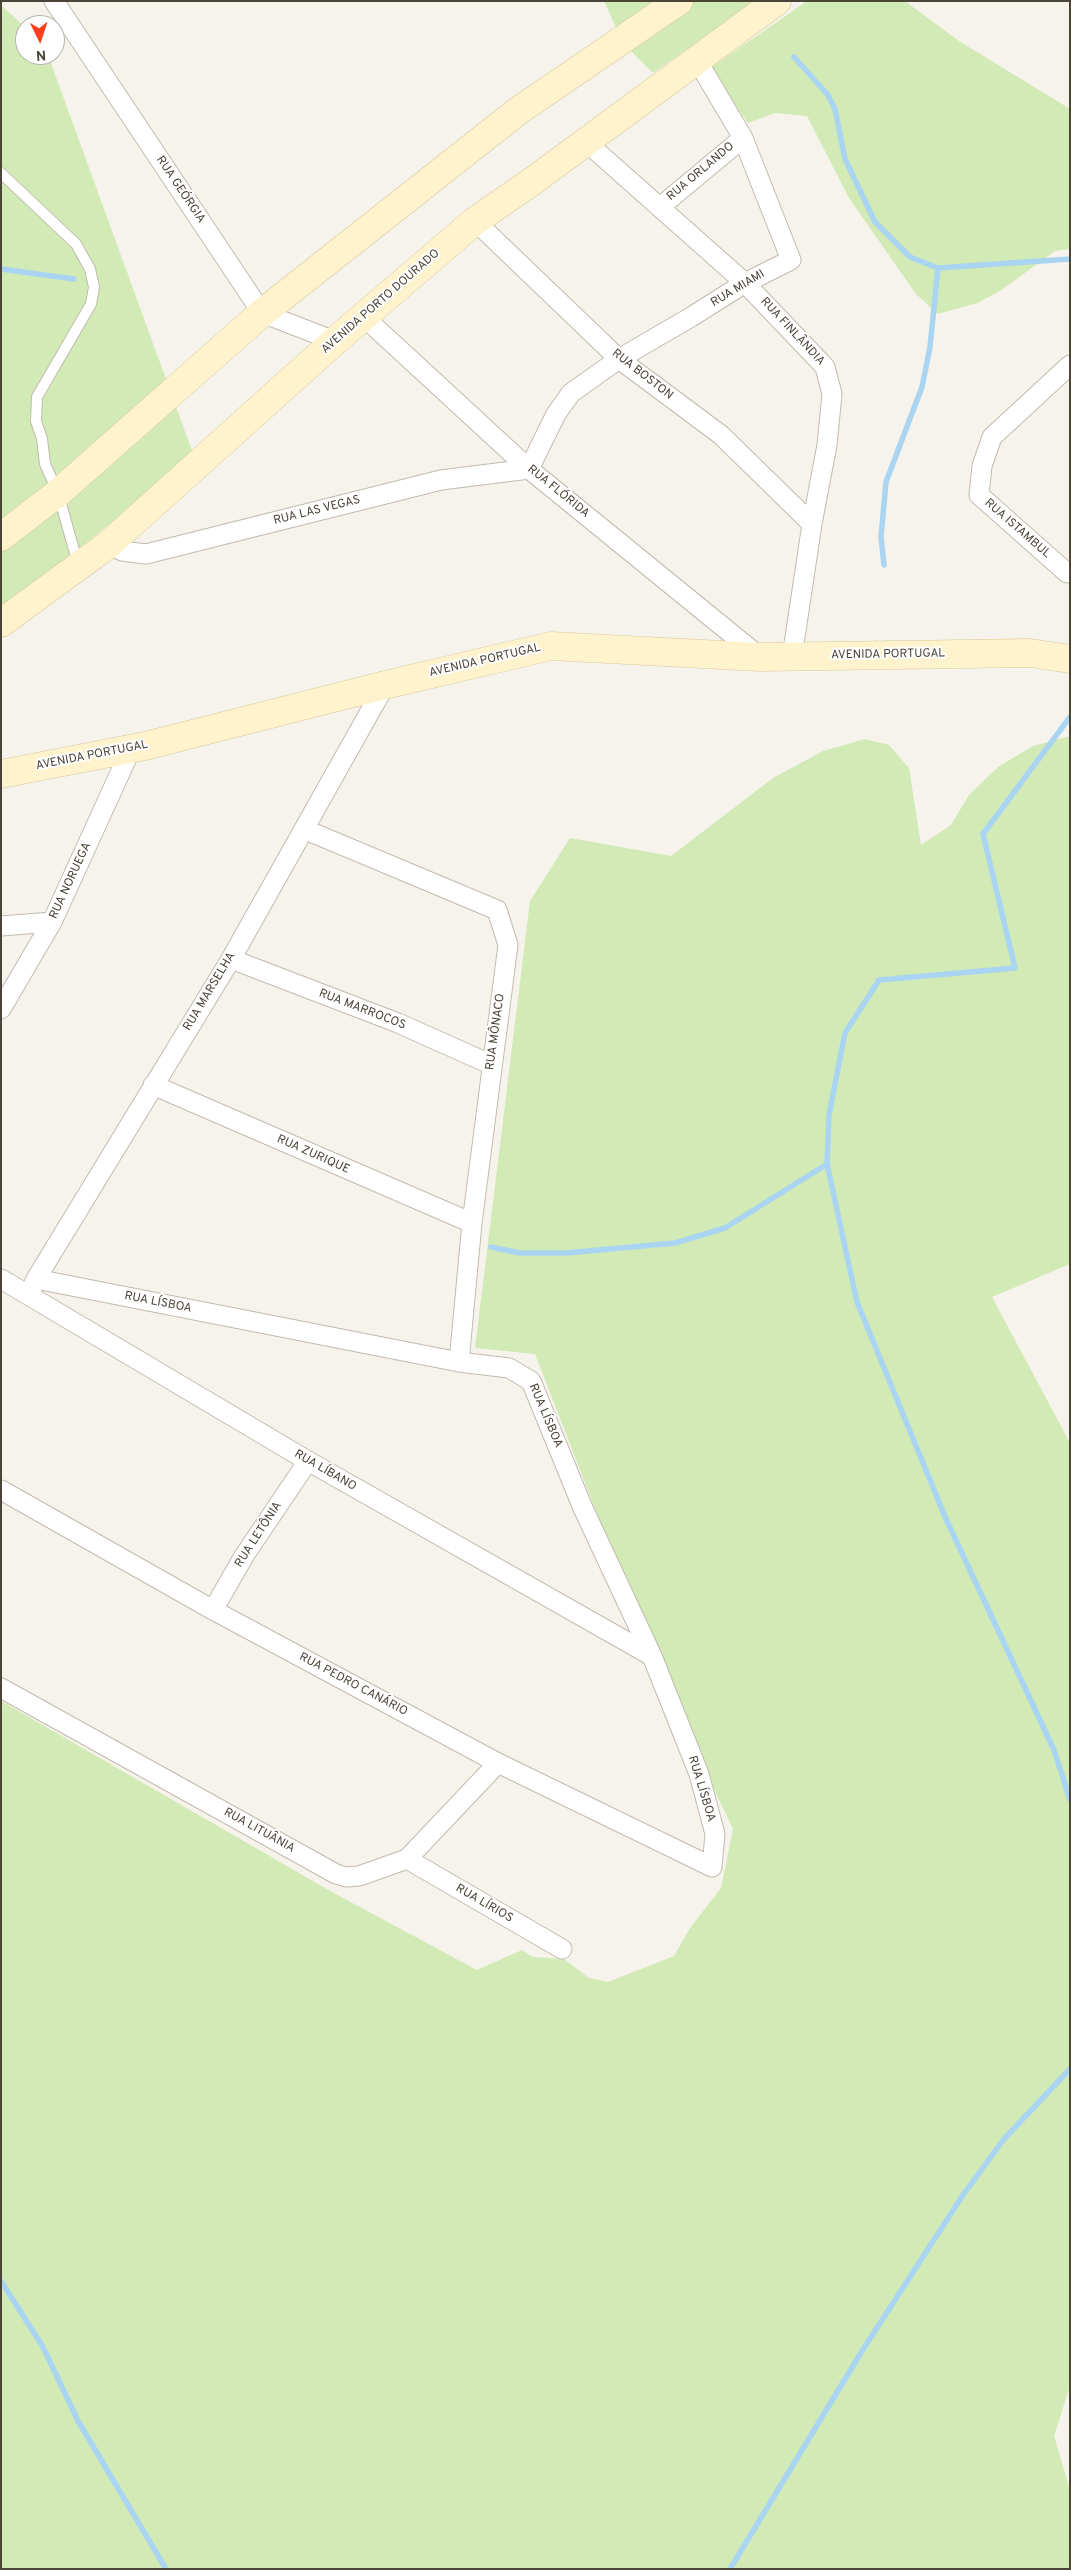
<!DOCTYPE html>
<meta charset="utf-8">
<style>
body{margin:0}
#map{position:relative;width:1071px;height:2570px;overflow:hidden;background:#f6f3ec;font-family:Overpass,sans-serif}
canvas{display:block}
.frame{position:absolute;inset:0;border:2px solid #4b4439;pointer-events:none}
.north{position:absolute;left:15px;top:15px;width:50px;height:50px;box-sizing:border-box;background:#fff;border:1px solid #b7b4b0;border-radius:50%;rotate:176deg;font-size:14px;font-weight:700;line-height:20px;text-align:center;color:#4b4439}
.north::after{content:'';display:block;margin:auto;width:18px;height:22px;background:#fc3f1d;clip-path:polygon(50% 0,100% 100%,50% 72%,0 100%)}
</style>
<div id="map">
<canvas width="1071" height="2570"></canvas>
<div class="frame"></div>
<div class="north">N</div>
</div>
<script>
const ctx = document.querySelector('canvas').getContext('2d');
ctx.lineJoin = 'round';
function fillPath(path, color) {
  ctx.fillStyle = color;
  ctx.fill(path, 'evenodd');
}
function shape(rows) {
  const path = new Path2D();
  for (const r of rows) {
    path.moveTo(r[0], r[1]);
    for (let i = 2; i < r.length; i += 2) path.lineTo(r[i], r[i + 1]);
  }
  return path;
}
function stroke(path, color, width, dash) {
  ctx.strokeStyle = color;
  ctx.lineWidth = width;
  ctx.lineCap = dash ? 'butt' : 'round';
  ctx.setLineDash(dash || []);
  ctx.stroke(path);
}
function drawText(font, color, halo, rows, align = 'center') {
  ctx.font = font + ' Overpass,sans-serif';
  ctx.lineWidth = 4;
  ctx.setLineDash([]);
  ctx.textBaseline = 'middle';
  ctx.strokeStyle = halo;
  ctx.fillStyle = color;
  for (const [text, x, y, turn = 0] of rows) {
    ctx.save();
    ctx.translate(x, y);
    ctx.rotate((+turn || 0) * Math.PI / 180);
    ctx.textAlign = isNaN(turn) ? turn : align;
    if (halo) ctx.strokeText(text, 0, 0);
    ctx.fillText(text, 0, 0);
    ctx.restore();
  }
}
fillPath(shape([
 [604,1,755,1,653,73,623,43],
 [807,1,905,1,959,41,1070,109,1070,249,1055,251,1000,291,977,303,938,314,916,294,849,198,807,116,775,113,748,123,709,69],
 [1,5,25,27,25,55,48,55,194,456,1,611],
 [1070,736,1070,1264,992,1297,1070,1443,1070,2386,1054,2436,1070,2490,1070,2569,1,2569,1,1701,332,1892,477,1970,522,1950,533,1957,564,1959,589,1978,608,1982,674,1956,690,1928,721,1888,733,1829,663,1684,535,1354,475,1348,530,901,570,838,671,856,773,778,823,751,865,739,889,745,909,768,921,845,951,825,969,795,998,767,1033,746]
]), '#d2eab5');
stroke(shape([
 [794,57,828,95,835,109,845,159,875,222,910,257,938,268,1070,259],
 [1,269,74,279],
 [884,565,881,537,886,482,922,387,930,347,938,268],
 [1070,717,983,834,1015,968,879,980,845,1033,829,1115,827,1164,857,1302,946,1519,1054,1750,1070,1800],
 [491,1247,520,1253,566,1253,675,1243,725,1228,827,1164],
 [1,2281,43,2347,78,2421,166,2569],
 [730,2569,862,2351,963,2195,1004,2139,1070,2069]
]), '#a9d4f2', 5.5);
const lane = shape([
 [1,173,76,244,90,269,94,287,91,304,37,397,36,421,42,439,45,464,58,493,78,564]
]);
const street = shape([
 [54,1,262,313,335,341],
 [585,141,745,283,825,367,832,394,827,445,812,524,792,657],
 [660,207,743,138],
 [475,221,619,359,721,435,812,524],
 [364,317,529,469,760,657],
 [109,544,122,551,146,554,441,480,529,469,556,414,571,393,619,359,691,317,745,283,791,260,743,138,697,60],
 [1067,573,979,495,982,466,992,437,1070,365],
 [306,830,497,910,508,945,472,1223,459,1362],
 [1,926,52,922],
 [231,959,398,1023,492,1065],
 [1,1009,52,922,131,749],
 [153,1085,472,1223],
 [1,1279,308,1461,652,1656],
 [31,1290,36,1279,231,959,385,685],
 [1,1490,213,1610,498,1763,712,1867,715,1834,699,1774,652,1656,582,1506,531,1381,509,1368,459,1362,36,1279],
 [213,1610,244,1556,308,1461],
 [1,1688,336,1874,346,1877,359,1876,407,1859,498,1763],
 [407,1859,562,1949]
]);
const secondary = shape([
 [1,537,58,493,262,313,518,111,679,1],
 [1,623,109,544,335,341,475,221,530,183,777,1],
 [1,774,145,746,385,685,551,646,760,657,1030,653,1070,659]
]);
stroke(lane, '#c2bbae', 12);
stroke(street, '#c2bbae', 21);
stroke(secondary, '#d6c79b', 29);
stroke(lane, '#fff', 10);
stroke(street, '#fff', 19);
stroke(secondary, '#fff3cd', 28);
drawText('12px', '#4b4439', '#fff', [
 ["RUA ORLANDO",701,172,-40],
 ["RUA GEÓRGIA",180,190,56],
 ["RUA MIAMI",738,289,-31],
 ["AVENIDA PORTO DOURADO",381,302,-41],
 ["RUA FINLÂNDIA",792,332,47],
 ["RUA BOSTON",642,375,38],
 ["RUA FLÓRIDA",558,492,39],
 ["RUA LAS VEGAS",317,511,-14],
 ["RUA ISTAMBUL",1017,529,41],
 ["AVENIDA PORTUGAL",888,655,-1],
 ["AVENIDA PORTUGAL",485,661,-13],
 ["AVENIDA PORTUGAL",92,756,-11],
 ["RUA NORUEGA",71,881,-65],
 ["RUA MARSELHA",210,992,-59],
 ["RUA MARROCOS",362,1010,21],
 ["RUA MÔNACO",496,1032,-82],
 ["RUA ZURIQUE",313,1155,24],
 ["RUA LÍSBOA",158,1303,11],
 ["RUA LÍSBOA",545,1416,67],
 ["RUA LÍBANO",325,1471,30],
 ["RUA LETÔNIA",259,1535,-57],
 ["RUA PEDRO CANÁRIO",353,1685,28],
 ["RUA LÍSBOA",701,1789,73],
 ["RUA LITUÂNIA",259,1831,29],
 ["RUA LÍRIOS",484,1904,30]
]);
</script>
